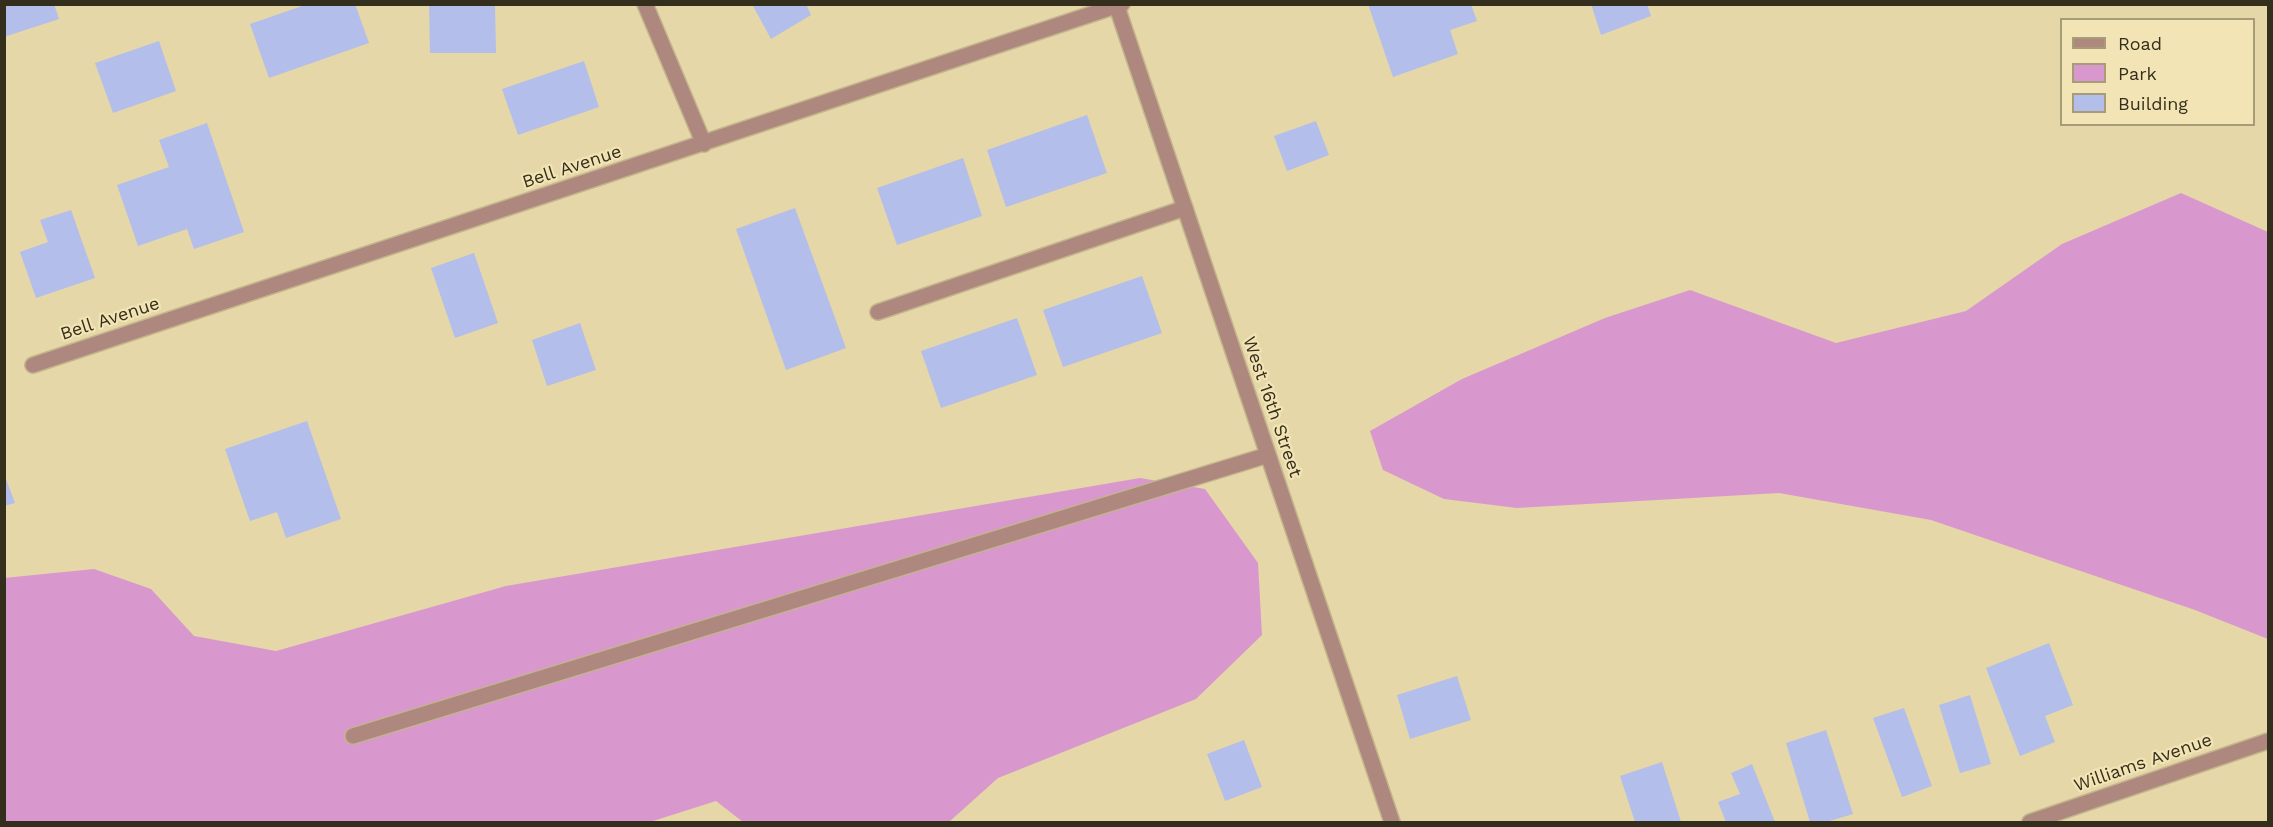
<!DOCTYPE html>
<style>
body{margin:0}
#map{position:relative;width:2273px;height:827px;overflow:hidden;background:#e5d7a8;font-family:"Work Sans",sans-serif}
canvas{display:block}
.frame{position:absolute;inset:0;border:6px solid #342f1c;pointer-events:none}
.legend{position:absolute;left:2060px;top:18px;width:195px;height:108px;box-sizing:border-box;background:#f2e4b5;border:2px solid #a69c78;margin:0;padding:8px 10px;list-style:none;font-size:18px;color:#342f1c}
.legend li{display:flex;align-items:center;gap:12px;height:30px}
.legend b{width:30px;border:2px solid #a69c78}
</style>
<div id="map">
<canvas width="2273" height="827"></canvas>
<div class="frame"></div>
<ul class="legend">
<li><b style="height:8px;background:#ae877e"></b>Road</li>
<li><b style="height:16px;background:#d998cd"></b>Park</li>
<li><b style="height:16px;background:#b3beea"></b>Building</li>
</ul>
</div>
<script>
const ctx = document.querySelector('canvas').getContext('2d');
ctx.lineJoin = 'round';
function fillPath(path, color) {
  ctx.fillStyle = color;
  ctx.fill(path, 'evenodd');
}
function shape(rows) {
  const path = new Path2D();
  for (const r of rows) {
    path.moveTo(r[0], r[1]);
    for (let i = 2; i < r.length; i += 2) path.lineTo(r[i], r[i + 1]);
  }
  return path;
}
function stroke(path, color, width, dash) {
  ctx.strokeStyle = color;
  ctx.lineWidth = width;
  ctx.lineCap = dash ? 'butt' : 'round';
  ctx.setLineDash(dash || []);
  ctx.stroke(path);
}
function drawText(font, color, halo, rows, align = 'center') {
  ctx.font = font + ' "Work Sans",sans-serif';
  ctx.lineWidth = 4.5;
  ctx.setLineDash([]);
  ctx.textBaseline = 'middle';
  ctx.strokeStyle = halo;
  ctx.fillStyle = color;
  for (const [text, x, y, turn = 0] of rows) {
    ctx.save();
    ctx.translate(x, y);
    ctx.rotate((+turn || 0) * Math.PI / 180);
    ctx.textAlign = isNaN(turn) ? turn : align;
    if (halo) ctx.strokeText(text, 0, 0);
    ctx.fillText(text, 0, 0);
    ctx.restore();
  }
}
fillPath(shape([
 [2181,193,2268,232,2268,639,2195,610,1931,520,1779,493,1517,508,1444,499,1383,470,1370,431,1462,379,1605,318,1690,290,1836,343,1966,311,2062,244],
 [1140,478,1205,489,1258,563,1262,635,1196,699,998,778,949,822,743,822,716,801,650,822,5,822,4,578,94,569,151,589,194,636,276,651,506,586]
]), '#d998cd');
fillPath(shape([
 [4,4,54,4,59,19,4,37],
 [308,4,355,4,369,43,269,78,250,24],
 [429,4,495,4,496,53,430,53],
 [752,4,806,4,811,15,771,39],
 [1368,4,1471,4,1477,21,1450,30,1458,54,1393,77],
 [1591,4,1647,4,1651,16,1601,35],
 [159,41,176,91,113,113,95,63],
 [584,61,599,107,518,135,502,89],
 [1087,115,1107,173,1006,207,987,150],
 [1316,121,1329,155,1287,171,1274,136],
 [207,123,244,232,194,249,187,229,138,246,117,185,169,167,159,140],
 [963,158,982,216,897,245,877,188],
 [795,208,846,348,786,370,736,229],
 [71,210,95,278,36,298,20,252,48,242,40,220],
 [474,253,498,323,455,338,431,268],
 [1142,276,1162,333,1063,367,1043,310],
 [1017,318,1037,375,941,408,921,351],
 [580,323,596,370,547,386,532,340],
 [307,421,341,519,286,538,277,512,250,521,225,449],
 [4,474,15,503,4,506],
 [2049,643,2073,705,2045,716,2055,742,2020,756,1986,668],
 [1457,676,1471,720,1410,739,1397,695],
 [1970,695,1991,764,1960,773,1939,705],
 [1904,708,1932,786,1902,797,1873,718],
 [1826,730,1853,814,1826,822,1810,822,1786,743],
 [1244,740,1262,787,1225,801,1207,754],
 [1662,762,1681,822,1635,822,1620,776],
 [1752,764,1775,822,1726,822,1718,802,1740,794,1731,773]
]), '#b3beea');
const lane = shape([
 [878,312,1185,208],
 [353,736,1268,455]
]);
const street = shape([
 [645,4,704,144],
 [1116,4,1392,822],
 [33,365,1122,4],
 [2030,822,2268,741]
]);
stroke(lane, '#c2b58c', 18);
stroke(street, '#c2b58c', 18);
stroke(lane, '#ae877e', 15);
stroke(street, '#ae877e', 15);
drawText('18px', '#342f1c', '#f2e4b5', [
 ["Bell Avenue",572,167,-18],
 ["Bell Avenue",110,319,-18],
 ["West 16th Street",1272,407,71],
 ["Williams Avenue",2143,763,-19]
]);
</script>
